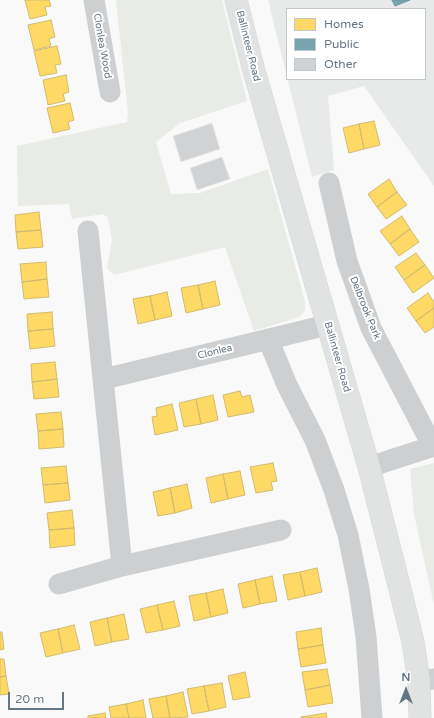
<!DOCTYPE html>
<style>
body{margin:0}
#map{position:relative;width:434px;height:718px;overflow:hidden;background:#f9f9f9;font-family:"Varela Round",sans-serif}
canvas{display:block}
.legend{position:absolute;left:286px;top:8px;width:140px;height:72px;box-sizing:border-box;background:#fff;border:1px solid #c1c8cd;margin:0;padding:5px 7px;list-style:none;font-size:12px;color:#657683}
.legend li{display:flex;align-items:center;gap:8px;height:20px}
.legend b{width:20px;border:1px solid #c1c8cd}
.north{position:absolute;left:386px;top:670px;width:40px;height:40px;-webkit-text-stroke:3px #fff;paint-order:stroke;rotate:0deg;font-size:11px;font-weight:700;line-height:16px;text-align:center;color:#657683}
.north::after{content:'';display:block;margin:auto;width:14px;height:18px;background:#657683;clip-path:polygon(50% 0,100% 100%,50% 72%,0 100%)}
.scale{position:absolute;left:8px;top:692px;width:56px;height:18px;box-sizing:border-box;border:2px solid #657683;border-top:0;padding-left:5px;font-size:12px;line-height:14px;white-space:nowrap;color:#657683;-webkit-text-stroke:3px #fff;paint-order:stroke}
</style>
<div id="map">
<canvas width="434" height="718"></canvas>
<ul class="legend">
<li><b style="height:11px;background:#ffd966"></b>Homes</li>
<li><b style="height:11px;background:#76a5af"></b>Public</li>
<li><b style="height:11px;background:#d0d2d3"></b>Other</li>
</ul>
<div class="north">N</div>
<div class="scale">20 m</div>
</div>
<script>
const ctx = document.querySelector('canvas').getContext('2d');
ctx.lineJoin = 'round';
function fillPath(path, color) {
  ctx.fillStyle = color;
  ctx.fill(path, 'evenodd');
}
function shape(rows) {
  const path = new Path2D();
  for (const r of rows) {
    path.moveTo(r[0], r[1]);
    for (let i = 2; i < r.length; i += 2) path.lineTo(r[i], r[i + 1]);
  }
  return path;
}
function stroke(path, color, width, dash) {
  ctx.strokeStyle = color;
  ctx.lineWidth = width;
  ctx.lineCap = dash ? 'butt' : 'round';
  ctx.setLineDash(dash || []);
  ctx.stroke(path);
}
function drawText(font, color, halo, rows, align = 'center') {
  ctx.font = font + ' "Varela Round",sans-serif';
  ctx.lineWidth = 4;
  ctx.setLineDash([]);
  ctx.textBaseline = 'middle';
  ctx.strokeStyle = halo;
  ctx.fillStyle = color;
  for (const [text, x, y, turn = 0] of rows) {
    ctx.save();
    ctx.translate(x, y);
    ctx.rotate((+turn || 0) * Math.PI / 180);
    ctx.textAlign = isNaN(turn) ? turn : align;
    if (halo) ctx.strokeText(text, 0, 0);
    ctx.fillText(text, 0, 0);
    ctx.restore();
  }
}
fillPath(shape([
 [268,0,434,0,434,186,364,86,328,96,334,170,312,177],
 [287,9,425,9,425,79,287,79]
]), '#e8e9e9');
fillPath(shape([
 [116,0,222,0,247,101,180,123,156,142,171,194,200,193,268,169,305,301,305,311,299,317,254,331,225,247,114,275,107,268,112,240,108,218,103,214,72,219,69,204,18,206,17,146,127,122,128,113],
 [434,463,434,605,414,514,410,469]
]), '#e8ebe6');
const homes = shape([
 [25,0,49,0,51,6,45,7,47,15,30,19,25,0],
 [51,20,55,37,49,39,51,46,34,50,28,25,51,20],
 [57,46,61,64,55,65,57,73,40,76,34,51,57,46],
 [66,75,69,92,63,94,65,101,48,105,43,80,66,75],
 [70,103,74,120,68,122,70,129,53,133,47,108,70,103],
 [374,121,380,145,364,149,359,124,374,121],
 [359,124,364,149,349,153,343,128,359,124],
 [389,179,397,192,377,207,368,194,389,179],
 [397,192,407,205,386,219,377,207,397,192],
 [39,212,41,230,16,232,15,215,39,212],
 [402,216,410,229,390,244,380,231,402,216],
 [410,229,419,242,399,256,390,244,410,229],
 [41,230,43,247,18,249,16,232,41,230],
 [416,253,425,265,404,280,395,267,416,253],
 [46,262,47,279,22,282,20,264,46,262],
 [425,265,434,278,413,293,404,280,425,265],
 [47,279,49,297,24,299,22,282,47,279],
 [215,281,220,305,203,309,198,285,215,281],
 [198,285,203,309,186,313,181,288,198,285],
 [167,292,172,316,155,320,150,296,167,292],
 [428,293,434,302,434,308,416,321,407,308,428,293],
 [150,296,155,320,138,324,133,299,150,296],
 [434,308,434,327,425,333,416,321,434,308],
 [52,312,53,329,28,331,27,314,52,312],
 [53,329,55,346,30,349,28,331,53,329],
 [55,362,57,379,32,382,31,364,55,362],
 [57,379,59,397,34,399,32,382,57,379],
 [240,391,242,397,250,395,254,412,228,417,223,395,240,391],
 [213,395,218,420,201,424,196,399,213,395],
 [196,399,201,424,184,427,179,403,196,399],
 [172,404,178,430,155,435,152,417,157,416,156,408,172,404],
 [61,412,63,429,38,431,36,414,61,412],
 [63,429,64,447,39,449,38,431,63,429],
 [273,463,277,481,271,482,273,490,256,493,250,467,273,463],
 [66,466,68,483,43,485,41,468,66,466],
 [240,471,245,495,228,499,223,474,240,471],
 [223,474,228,499,211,503,206,478,223,474],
 [68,483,70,500,45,503,43,485,68,483],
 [187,484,192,508,175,513,170,488,187,484],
 [170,488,175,513,158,516,153,492,170,488],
 [72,510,74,528,49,530,47,513,72,510],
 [74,528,75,545,50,548,49,530,74,528],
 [317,568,322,592,305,596,300,572,317,568],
 [300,572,305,596,288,600,283,575,300,572],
 [272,576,277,601,260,604,255,580,272,576],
 [255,580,260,604,243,608,238,584,255,580],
 [223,589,228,613,211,617,206,593,223,589],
 [206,593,211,617,194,621,189,596,206,593],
 [174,601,180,626,163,630,157,605,174,601],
 [157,605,163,630,146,633,140,609,157,605],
 [124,614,129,639,112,642,107,618,124,614],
 [107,618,112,642,95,646,90,622,107,618],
 [74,625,80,649,63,653,58,629,74,625],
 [321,628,323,645,298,649,296,632,321,628],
 [58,629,63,653,46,657,40,633,58,629],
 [0,632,2,632,4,649,0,650,0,632],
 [323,645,326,663,301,667,298,649,323,645],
 [0,659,4,659,6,676,0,677,0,659],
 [327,669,330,685,305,690,302,672,327,669],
 [245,672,250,697,233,700,228,676,245,672],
 [6,676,9,694,0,695,0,677,6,676],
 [222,683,226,707,209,711,204,686,222,683],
 [330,685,333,703,308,707,305,690,330,685],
 [204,686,209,711,192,714,187,689,204,686],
 [183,692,188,717,170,718,166,696,183,692],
 [166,696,170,718,153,718,149,699,166,696],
 [143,700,146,718,129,718,126,704,143,700],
 [126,704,129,718,111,718,109,707,126,704],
 [105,713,106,718,88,718,88,716,105,713],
 [326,713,327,718,301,718,301,717,326,713]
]);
fillPath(homes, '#ffd966');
stroke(homes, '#d1bb6f', 1);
const public = shape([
 [392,0,410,0,395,6,392,0]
]);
fillPath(public, '#76a5af');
stroke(public, '#7197a2', 1);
const building = shape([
 [212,123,220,149,181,162,173,136,212,123],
 [222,157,230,179,197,190,190,168,222,157]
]);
fillPath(building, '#d0d2d3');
stroke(building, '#e8e8e8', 1);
const major = shape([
 [236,0,254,71,369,467,400,589,413,642,419,681,420,718]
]);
stroke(major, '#d5d6d7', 23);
stroke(shape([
 [94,0,110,92],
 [329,183,347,261,371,328,433,447],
 [88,231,122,566],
 [268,339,287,385,315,440,334,490,348,535,359,589,366,637,372,718],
 [104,379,327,325],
 [369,467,434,446],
 [59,584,122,566,281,530],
 [419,681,434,679]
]), '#cecfd0', 21);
stroke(major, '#e1e2e2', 22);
drawText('10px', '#657683', '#fff', [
 ["Clonlea Wood",102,46,80],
 ["Ballinteer Road",248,46,76],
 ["Delbrook Park",365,308,68],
 ["Clonlea",215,352,-14],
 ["Ballinteer Road",337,357,74]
]);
</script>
